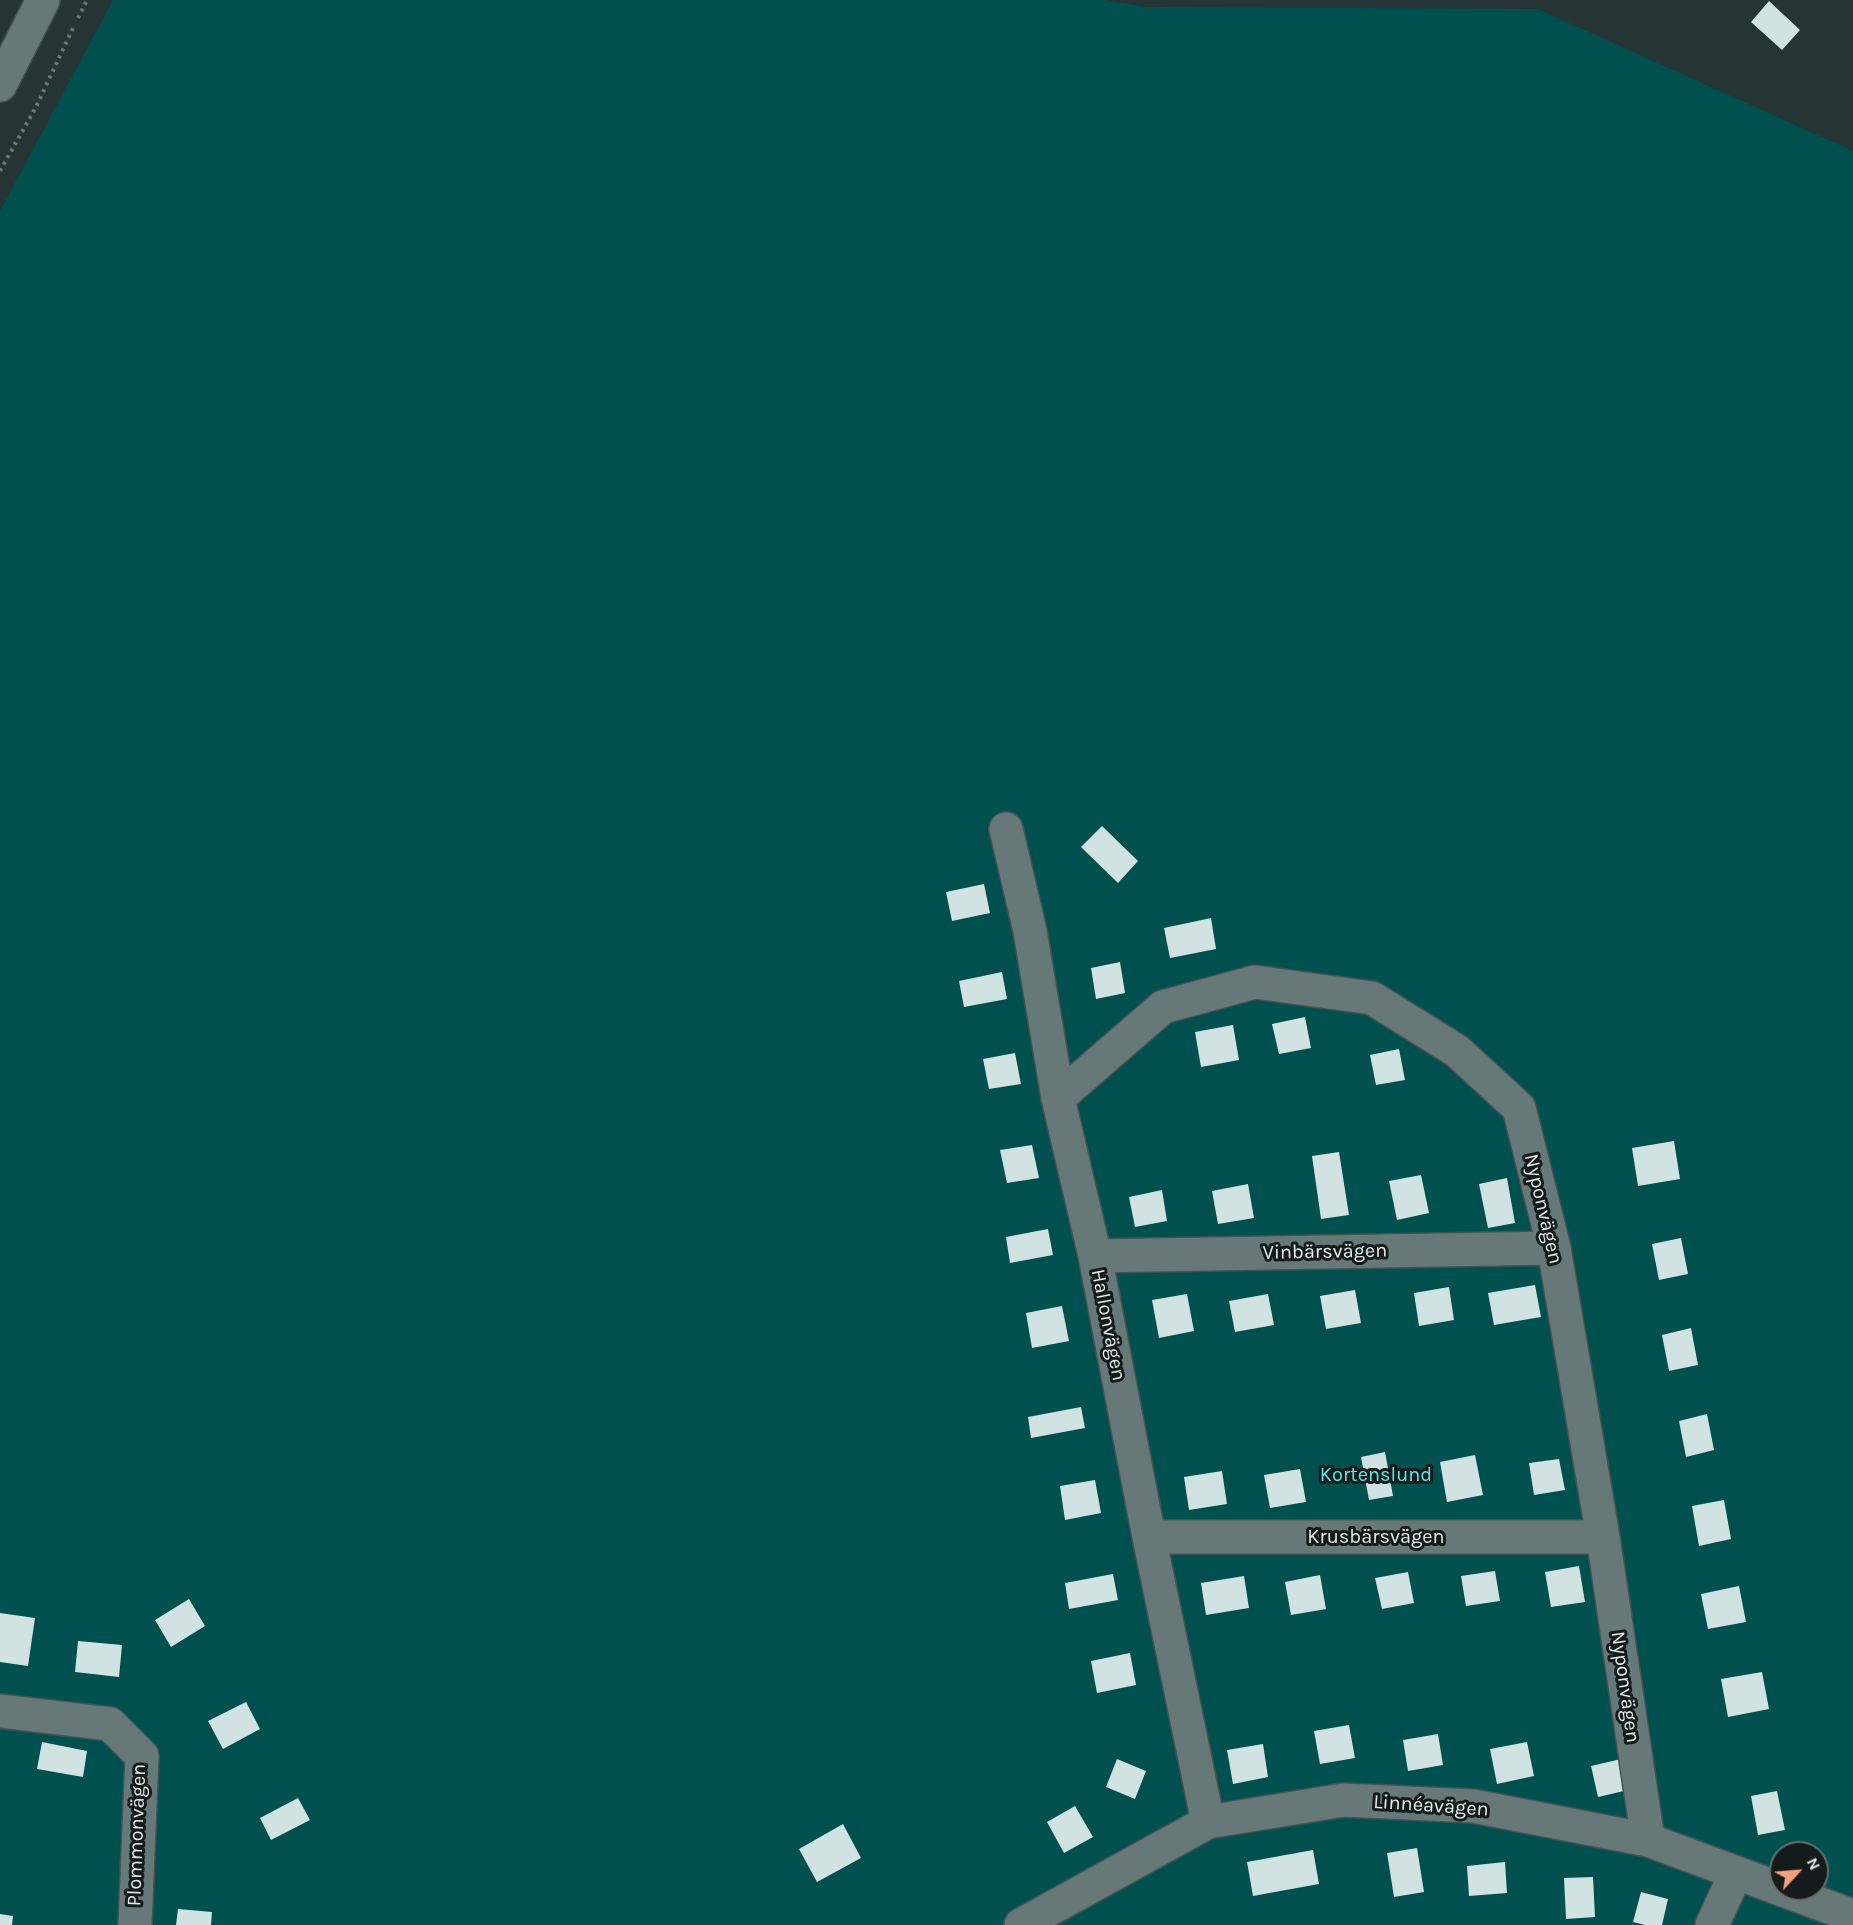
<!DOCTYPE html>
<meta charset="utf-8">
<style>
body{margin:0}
#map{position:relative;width:1853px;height:1925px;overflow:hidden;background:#253434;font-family:Karla,sans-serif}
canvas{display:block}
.north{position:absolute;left:1769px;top:1841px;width:60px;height:60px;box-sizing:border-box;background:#141b1a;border:2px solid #666e6d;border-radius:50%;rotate:64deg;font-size:16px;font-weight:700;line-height:24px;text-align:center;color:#e1ebea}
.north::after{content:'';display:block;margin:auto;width:21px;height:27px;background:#f2a07f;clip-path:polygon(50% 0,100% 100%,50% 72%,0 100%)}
</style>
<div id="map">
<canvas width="1853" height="1925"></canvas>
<div class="north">N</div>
</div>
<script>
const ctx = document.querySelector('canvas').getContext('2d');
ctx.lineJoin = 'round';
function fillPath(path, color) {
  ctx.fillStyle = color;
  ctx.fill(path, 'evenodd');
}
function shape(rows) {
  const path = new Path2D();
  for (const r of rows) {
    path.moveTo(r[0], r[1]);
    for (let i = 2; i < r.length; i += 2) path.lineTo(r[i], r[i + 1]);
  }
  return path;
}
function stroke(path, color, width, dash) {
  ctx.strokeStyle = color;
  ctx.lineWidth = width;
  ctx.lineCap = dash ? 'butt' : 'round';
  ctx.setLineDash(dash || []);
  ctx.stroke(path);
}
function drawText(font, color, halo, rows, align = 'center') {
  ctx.font = font + ' Karla,sans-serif';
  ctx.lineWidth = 6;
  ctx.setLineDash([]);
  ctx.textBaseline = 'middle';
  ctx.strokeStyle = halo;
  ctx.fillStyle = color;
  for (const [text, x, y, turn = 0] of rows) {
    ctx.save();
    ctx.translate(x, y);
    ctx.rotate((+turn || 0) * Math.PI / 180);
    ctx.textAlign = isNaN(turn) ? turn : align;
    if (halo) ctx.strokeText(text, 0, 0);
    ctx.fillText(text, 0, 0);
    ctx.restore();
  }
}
fillPath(shape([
 [113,0,1105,0,1147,7,1538,9,1853,151,1853,1925,0,1925,0,211],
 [1781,1853,1817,1853,1817,1889,1781,1889]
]), '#00504f');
fillPath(shape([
 [1769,1,1800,30,1782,50,1751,22],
 [1102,826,1138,861,1118,883,1081,847],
 [984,884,990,913,952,921,946,892],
 [1211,918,1216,949,1170,958,1164,928],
 [1120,962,1125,993,1096,999,1091,968],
 [1002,972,1007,999,964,1007,959,981],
 [1305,1017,1311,1048,1279,1054,1272,1024],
 [1233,1025,1239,1060,1201,1067,1195,1032],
 [1399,1049,1405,1080,1376,1085,1370,1055],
 [1015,1053,1021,1084,989,1089,983,1059],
 [1674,1141,1680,1179,1638,1186,1632,1148],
 [1032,1145,1039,1178,1007,1183,1000,1150],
 [1339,1152,1349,1215,1321,1219,1312,1156],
 [1421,1175,1429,1213,1397,1220,1389,1181],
 [1507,1178,1515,1223,1488,1228,1479,1184],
 [1248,1184,1254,1218,1218,1224,1212,1191],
 [1162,1190,1167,1221,1135,1227,1129,1197],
 [1048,1229,1053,1255,1010,1263,1006,1237],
 [1681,1238,1688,1274,1659,1280,1652,1244],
 [1535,1285,1541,1317,1494,1325,1488,1293],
 [1449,1287,1454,1320,1419,1326,1414,1293],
 [1355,1290,1361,1323,1326,1329,1320,1296],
 [1187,1294,1194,1331,1159,1338,1152,1300],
 [1268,1294,1274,1325,1235,1332,1229,1301],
 [1062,1306,1069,1341,1032,1348,1026,1313],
 [1691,1328,1698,1365,1669,1371,1662,1335],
 [1081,1407,1085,1428,1031,1438,1028,1417],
 [1707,1414,1714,1450,1686,1457,1679,1421],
 [1385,1452,1393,1496,1369,1500,1361,1457],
 [1475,1455,1483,1495,1447,1502,1440,1462],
 [1559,1459,1565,1490,1534,1495,1529,1463],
 [1300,1469,1306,1502,1270,1508,1264,1475],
 [1222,1471,1227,1504,1189,1510,1184,1477],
 [1095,1480,1101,1513,1065,1520,1060,1486],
 [1724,1500,1731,1539,1699,1546,1692,1506],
 [1579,1566,1585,1602,1551,1607,1545,1572],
 [1495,1571,1500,1601,1466,1606,1461,1576],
 [1408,1572,1414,1603,1382,1609,1375,1578],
 [1113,1574,1118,1600,1069,1609,1065,1583],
 [1320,1575,1326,1609,1291,1615,1285,1582],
 [1244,1576,1249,1608,1206,1615,1201,1583],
 [1739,1586,1746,1622,1708,1629,1701,1594],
 [189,1599,205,1626,171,1647,155,1620],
 [0,1613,35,1618,28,1666,0,1662],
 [78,1641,122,1645,119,1677,75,1672],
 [1130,1653,1136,1685,1097,1693,1091,1661],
 [1762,1672,1769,1709,1728,1717,1721,1679],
 [246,1702,260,1729,223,1749,208,1721],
 [1349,1725,1355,1758,1320,1764,1314,1731],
 [1438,1734,1443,1765,1408,1771,1403,1740],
 [42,1742,87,1751,83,1777,37,1769],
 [1527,1742,1534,1776,1497,1784,1490,1749],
 [1263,1744,1268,1777,1233,1784,1227,1750],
 [1117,1759,1146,1771,1135,1799,1106,1787],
 [1621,1759,1628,1790,1598,1797,1591,1766],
 [1777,1791,1785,1830,1758,1835,1751,1796],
 [298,1798,310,1820,271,1840,260,1818],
 [1075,1806,1093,1837,1064,1853,1047,1822],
 [843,1824,861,1858,817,1882,799,1849],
 [1417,1848,1424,1892,1394,1897,1387,1853],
 [1313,1850,1319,1884,1253,1896,1247,1862],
 [1505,1862,1507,1893,1469,1896,1467,1866],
 [1593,1877,1595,1917,1566,1919,1564,1878],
 [1641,1892,1668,1899,1662,1925,1645,1925,1633,1922],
 [178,1909,212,1912,211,1925,176,1925],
 [0,1914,13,1916,12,1925,0,1925]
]), '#d0e3e2');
const minor = shape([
 [0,85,43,0],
 [1006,829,1030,931,1058,1098,1095,1256,1149,1537,1208,1822],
 [1058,1098,1163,1007,1255,982,1372,998,1457,1051,1519,1108,1554,1248,1603,1537,1648,1840],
 [1095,1256,1554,1248],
 [1149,1537,1603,1537],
 [0,1711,110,1724,142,1756,135,1925],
 [1021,1925,1208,1822,1343,1800,1473,1806,1648,1840,1853,1916],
 [1712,1925,1736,1873]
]);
stroke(minor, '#445252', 36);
stroke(shape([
 [78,18,87,0],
 [0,171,36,107,73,28]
]), '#697676', 4, [3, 4.5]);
stroke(minor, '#667877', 33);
drawText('20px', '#e1ebea', '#141b1a', [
 ["Nyponvägen",1543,1209,77],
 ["Vinbärsvägen",1325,1252,-1],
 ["Hallonvägen",1108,1325,79],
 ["Krusbärsvägen",1376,1537],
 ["Nyponvägen",1625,1687,82],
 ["Linnéavägen",1431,1806,4],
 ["Plommonvägen",137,1835,-88]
]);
drawText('20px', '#55edea', '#141b1a', [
 ["Kortenslund",1376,1475]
]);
</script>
